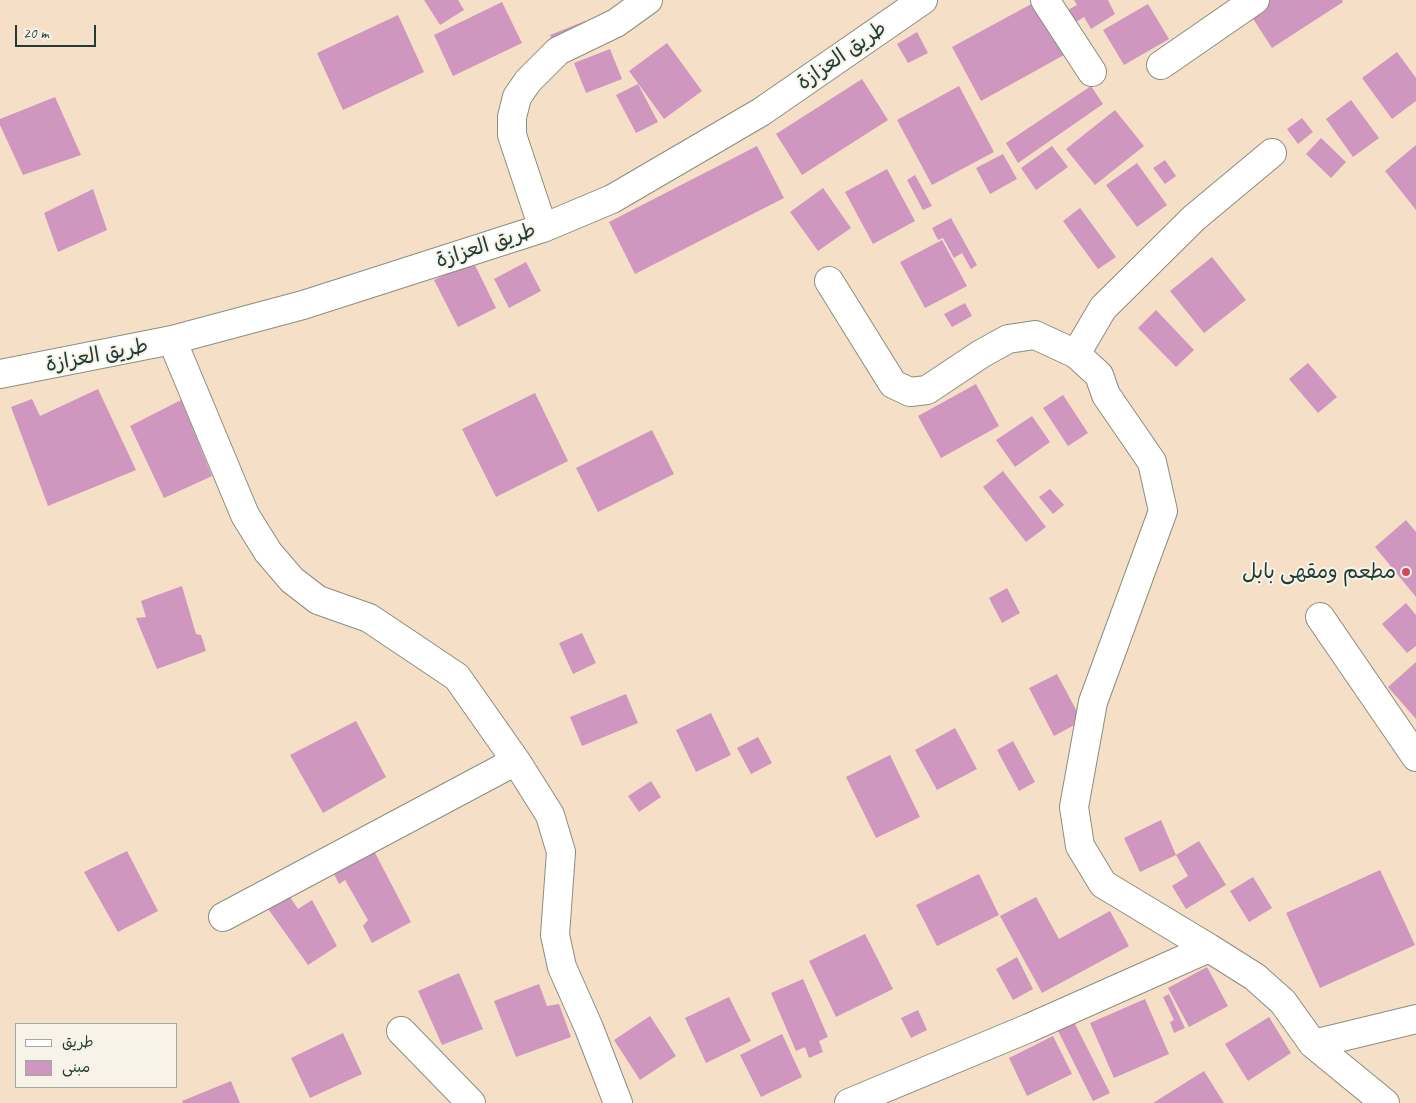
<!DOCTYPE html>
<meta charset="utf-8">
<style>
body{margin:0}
#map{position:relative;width:1416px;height:1103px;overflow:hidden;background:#f5e0c7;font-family:Caveat,"Playpen Sans Arabic",sans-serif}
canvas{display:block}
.legend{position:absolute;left:15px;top:1023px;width:162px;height:65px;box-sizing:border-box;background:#f7f3e8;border:1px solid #a1aaa0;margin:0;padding:6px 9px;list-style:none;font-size:15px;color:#1f3d34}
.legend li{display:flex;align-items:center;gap:10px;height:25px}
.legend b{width:25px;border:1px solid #a1aaa0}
.scale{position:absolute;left:15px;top:25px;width:81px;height:22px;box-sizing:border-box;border:2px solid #1f3d34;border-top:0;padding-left:6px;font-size:15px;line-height:18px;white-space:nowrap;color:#1f3d34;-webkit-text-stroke:4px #f7f3e8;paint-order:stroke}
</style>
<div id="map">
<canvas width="1416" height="1103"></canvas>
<ul class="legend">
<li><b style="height:6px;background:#fff"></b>طريق</li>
<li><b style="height:14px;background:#cf96bf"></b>مبنى</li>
</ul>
<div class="scale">20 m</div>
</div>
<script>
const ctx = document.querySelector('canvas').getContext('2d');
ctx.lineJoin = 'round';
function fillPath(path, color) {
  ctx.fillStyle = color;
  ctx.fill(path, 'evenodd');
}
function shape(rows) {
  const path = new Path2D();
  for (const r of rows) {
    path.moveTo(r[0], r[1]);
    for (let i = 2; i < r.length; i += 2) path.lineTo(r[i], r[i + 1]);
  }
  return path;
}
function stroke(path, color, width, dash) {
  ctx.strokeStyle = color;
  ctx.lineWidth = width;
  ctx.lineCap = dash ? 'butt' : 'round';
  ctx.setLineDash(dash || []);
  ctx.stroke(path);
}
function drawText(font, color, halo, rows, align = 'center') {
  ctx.font = font + ' Caveat,"Playpen Sans Arabic",sans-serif';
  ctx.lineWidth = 4;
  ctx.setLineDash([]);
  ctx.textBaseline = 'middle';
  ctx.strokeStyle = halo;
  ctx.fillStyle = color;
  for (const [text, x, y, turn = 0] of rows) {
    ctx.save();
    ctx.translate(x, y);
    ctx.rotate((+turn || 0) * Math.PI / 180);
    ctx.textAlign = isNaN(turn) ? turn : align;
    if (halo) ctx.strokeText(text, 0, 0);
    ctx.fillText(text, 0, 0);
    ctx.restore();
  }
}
fillPath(shape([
 [424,0,458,0,464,10,440,25],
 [1074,0,1108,0,1115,14,1091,29,1084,17,1073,24,1066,11,1077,5],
 [1259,0,1342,0,1343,2,1272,48,1246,8],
 [502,2,522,43,453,76,434,35],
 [1035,2,1064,55,981,101,952,47],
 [1148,4,1169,39,1124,65,1103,30],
 [398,15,424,72,343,110,317,53],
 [585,21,590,33,556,48,550,35],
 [917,32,928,53,908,63,897,44],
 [667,43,702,91,664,119,629,71],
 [610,49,622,79,586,93,574,63],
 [1397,52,1416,78,1416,101,1392,119,1362,78],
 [862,79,888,120,802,175,776,134],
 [638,84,658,122,636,133,616,95],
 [959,86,994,152,932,185,897,120],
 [1091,86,1103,104,1018,163,1006,143],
 [55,97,81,155,23,175,0,125,0,119],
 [1351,100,1379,138,1353,157,1326,119],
 [1115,110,1144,146,1095,185,1066,149],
 [1302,118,1313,132,1298,144,1287,129],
 [1321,138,1346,162,1331,178,1306,154],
 [1416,145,1416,210,1385,171],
 [757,146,784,198,635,274,609,222],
 [1052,146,1068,167,1036,190,1021,168],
 [1003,154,1017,179,990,194,976,168],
 [1165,160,1176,176,1165,184,1153,168],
 [1137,163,1167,205,1137,227,1106,185],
 [887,169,915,221,873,244,845,192],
 [915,175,932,206,923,210,907,180],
 [823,188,851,228,818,251,790,212],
 [93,189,107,230,58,252,44,213],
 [1080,208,1116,257,1098,269,1063,221],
 [951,218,977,265,971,269,962,253,954,258,943,238,938,240,932,228],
 [942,240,967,286,925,308,900,262],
 [1212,257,1246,300,1204,333,1170,291],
 [473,261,496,308,458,327,434,280],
 [526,262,541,291,509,308,494,279],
 [965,303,972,316,952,327,944,314],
 [1156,310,1194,350,1176,367,1138,328],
 [1308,363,1337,397,1318,413,1289,379],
 [976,384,999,426,941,458,918,416],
 [98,389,136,470,48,506,11,407,32,399,40,416],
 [535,393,568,461,496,497,462,429],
 [1063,395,1088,433,1068,446,1043,408],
 [181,400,212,476,164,498,130,426],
 [1032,416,1050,442,1015,467,996,440],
 [652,430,674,474,598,512,576,468],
 [1003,471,1046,527,1026,542,983,487],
 [1050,489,1064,505,1053,514,1039,497],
 [1406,520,1416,532,1416,597,1375,547],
 [182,586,196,634,201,635,206,651,157,669,136,618,146,617,141,601],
 [1007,588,1020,613,1002,623,989,598],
 [1406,603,1416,615,1416,646,1407,653,1382,624],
 [582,633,596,663,573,674,559,643],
 [1416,662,1416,719,1388,687],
 [1057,674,1082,721,1054,736,1029,688],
 [626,694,638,723,582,746,570,717],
 [711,713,731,755,696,772,676,730],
 [356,721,386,777,323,813,290,755],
 [955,728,977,769,937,790,915,750],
 [758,737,772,763,751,774,737,748],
 [1013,741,1035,782,1019,791,997,750],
 [890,755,920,817,876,838,846,777],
 [651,781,661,797,639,812,628,796],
 [1161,820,1176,855,1140,872,1124,838],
 [1199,841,1226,885,1186,909,1172,886,1188,876,1176,855],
 [372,847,411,922,372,943,363,926,368,920,345,880,339,884,331,868],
 [127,851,158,911,118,932,84,872],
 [1380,870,1415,945,1320,988,1286,913],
 [979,874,999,915,937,946,916,905],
 [1253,877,1272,908,1249,922,1230,891],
 [288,894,298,909,312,900,337,946,308,965,266,906],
 [1036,897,1059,939,1110,911,1129,946,1042,993,1000,916],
 [865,934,893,989,836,1017,809,961],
 [1017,957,1033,989,1013,1000,996,969],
 [1207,967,1228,1006,1189,1027,1168,988],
 [459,973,483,1029,442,1045,418,991],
 [803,979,828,1037,819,1041,823,1052,809,1058,805,1047,796,1051,771,993],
 [539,984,547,1006,559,1004,571,1037,516,1057,494,1001],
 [1169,994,1185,1028,1174,1033,1170,1022,1174,1020,1163,997],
 [729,997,751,1041,706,1063,685,1018],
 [1145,999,1169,1054,1114,1078,1090,1023],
 [918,1010,927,1030,911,1038,901,1018],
 [650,1016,676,1056,640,1080,614,1040],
 [1269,1017,1291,1053,1248,1081,1225,1044],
 [1074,1022,1110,1093,1093,1101,1058,1031],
 [343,1033,362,1074,310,1098,291,1058],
 [782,1034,802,1077,761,1097,740,1055],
 [1053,1036,1072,1074,1027,1096,1009,1058],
 [1204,1071,1224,1103,1153,1103],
 [231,1081,240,1103,183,1103,182,1101]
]), '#cf96bf');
const minor = shape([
 [1045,0,1092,72],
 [1161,65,1255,0],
 [543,228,512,135,512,117,517,97,528,81,558,51,616,23,648,0],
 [829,281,893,384,910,392,927,390,981,354,1008,339,1035,335,1076,354,1099,375,1106,395,1152,462,1163,511,1093,702,1074,807,1080,846,1103,884,1209,948],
 [172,340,245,515,268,552,292,580,318,600,369,618,457,677,516,761,550,815,561,852,555,935,562,967,589,1028,618,1103],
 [1076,354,1103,308,1194,218,1272,153],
 [0,374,172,340,303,305,543,228,612,199,761,112,923,0],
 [1320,617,1416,757],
 [223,917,516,761],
 [401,1031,471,1103],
 [1313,1044,1416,1019],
 [849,1103,1029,1028,1209,948,1255,977,1283,1002,1313,1044,1385,1103]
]);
stroke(minor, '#8a8e7e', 30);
stroke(minor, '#fff', 28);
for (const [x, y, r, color] of [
 [1406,572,5,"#d1495b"]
]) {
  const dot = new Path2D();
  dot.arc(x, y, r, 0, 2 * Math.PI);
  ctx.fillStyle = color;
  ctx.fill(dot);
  stroke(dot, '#f7f3e8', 2);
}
drawText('21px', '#1f3d34', '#f7f3e8', [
 ["طريق العزازة",842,56,-35],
 ["طريق العزازة",486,246,-18],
 ["طريق العزازة",97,356,-11]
]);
drawText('21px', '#1f3d34', '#f7f3e8', [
 ["مطعم ومقهى بابل",1396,572]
], 'right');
</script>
